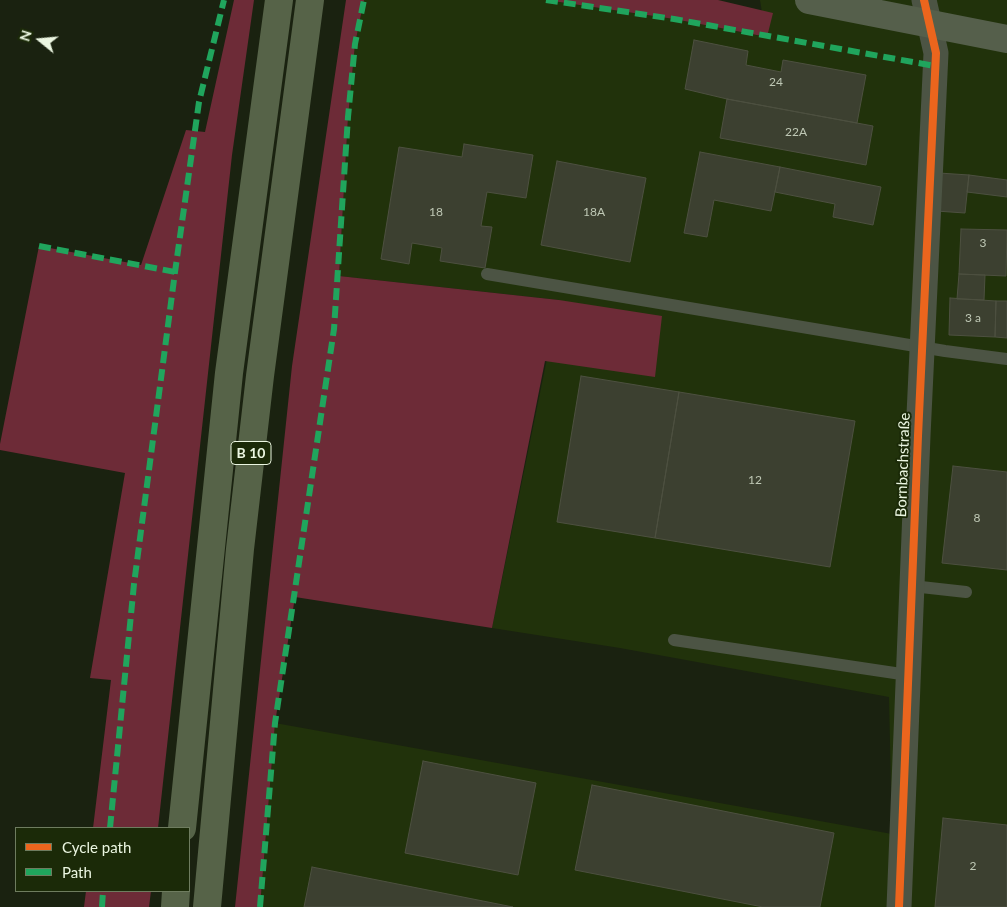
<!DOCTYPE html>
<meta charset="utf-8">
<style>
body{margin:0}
#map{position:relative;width:1007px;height:907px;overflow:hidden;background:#1a2210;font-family:Lato,sans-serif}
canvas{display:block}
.legend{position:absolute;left:15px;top:827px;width:175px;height:65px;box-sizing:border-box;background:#1b2a08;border:1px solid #6e7c5f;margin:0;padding:6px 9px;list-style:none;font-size:15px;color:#ebf6e1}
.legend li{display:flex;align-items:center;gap:10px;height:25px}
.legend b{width:25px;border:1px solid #6e7c5f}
.north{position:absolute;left:15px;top:15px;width:50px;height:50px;-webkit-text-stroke:4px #1b2a08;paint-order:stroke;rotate:287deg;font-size:14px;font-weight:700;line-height:20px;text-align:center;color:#ebf6e1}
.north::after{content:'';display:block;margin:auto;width:18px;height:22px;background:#ebf6e1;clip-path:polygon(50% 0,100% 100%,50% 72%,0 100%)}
</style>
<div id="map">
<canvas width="1007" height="907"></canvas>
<ul class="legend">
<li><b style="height:6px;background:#eb651d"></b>Cycle path</li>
<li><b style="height:6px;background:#20a55d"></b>Path</li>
</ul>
<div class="north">N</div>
</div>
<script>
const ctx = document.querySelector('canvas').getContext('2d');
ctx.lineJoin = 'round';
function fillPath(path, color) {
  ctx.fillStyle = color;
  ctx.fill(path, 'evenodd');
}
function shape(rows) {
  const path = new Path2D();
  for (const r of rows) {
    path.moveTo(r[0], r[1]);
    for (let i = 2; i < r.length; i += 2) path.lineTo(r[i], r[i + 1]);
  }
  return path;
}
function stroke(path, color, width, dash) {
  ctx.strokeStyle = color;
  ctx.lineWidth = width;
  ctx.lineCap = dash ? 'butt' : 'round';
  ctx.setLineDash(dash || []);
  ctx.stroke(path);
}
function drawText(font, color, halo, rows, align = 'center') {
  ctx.font = font + ' Lato,sans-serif';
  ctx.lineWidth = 4;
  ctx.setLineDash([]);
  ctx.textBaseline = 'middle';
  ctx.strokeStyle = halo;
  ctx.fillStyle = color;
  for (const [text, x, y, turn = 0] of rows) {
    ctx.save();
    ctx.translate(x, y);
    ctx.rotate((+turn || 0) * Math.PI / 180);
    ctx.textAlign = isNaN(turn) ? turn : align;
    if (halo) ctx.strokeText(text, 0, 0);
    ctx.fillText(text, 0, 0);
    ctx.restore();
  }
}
fillPath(shape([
 [364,0,546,0,674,19,766,37,760,0,1007,0,1007,907,260,907,275,723,892,834,889,697,620,648,492,628,559,300,339,276,348,117,355,44]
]), '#21320b');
fillPath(shape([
 [234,0,254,0,232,155,158,828,93,828,111,680,90,678,125,473,0,450,0,444,39,246,141,265,186,130,205,132],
 [346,0,364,0,355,44,348,117,339,276,559,300,662,316,655,377,545,361,492,628,295,597,275,723,260,907,235,907,292,366],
 [546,0,718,0,773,13,767,37,674,19],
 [86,891,151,891,149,907,84,907]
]), '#6d2b37');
const building = shape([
 [694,40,748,51,746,65,781,72,783,60,866,75,857,123,727,99,685,89,694,40],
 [727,99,873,126,866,165,720,138,727,99],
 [464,144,533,155,526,198,487,192,481,226,492,227,485,268,440,261,442,248,412,243,409,264,381,259,399,147,462,157,464,144],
 [700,152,780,167,771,211,714,200,707,237,684,233,700,152],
 [557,161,646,178,630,262,541,245,557,161],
 [780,167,881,187,873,225,833,217,835,204,775,192,780,167],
 [939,173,969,175,965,213,936,211,939,173],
 [969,175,1007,180,1007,197,967,192,969,175],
 [961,229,1007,230,1006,276,959,274,961,229],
 [959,274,985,275,984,300,957,299,959,274],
 [950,298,996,301,995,337,949,335,950,298],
 [996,301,1007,301,1007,338,995,337,996,301],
 [581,376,679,392,655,538,557,522,581,376],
 [679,392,855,421,830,567,655,538,679,392],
 [953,466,1007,472,1007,570,942,563,953,466],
 [423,761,536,783,518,875,405,853,423,761],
 [592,785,834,833,820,907,763,907,575,870,592,785],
 [943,818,1007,825,1007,907,935,907,943,818],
 [312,867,513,907,304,907,312,867]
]);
fillPath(building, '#3c4030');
stroke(building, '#4d5040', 1);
stroke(shape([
 [487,274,945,351,1007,359],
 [912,586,966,592],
 [674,640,908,675]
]), '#4c5444', 12);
stroke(shape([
 [899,907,918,436,936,53,924,0]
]), '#4c5444', 25);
stroke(shape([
 [809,0,1007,39]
]), '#555f4b', 28);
stroke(shape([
 [182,828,229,373,279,0],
 [175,907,176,891],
 [207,907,240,549,260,376,310,0]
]), '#566348', 28);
stroke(shape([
 [546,0,674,19,935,66],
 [39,246,175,272],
 [110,828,134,584,175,272,199,102,224,0],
 [102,907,103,891],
 [260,907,275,723,334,329,348,117,355,44,364,0]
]), '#20a55d', 6, [12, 6]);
stroke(shape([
 [899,907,918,436,936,53,924,0]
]), '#eb651d', 8);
drawText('12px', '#bfc8b5', null, [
 ["24",776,82],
 ["22A",796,132],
 ["18",436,212],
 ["18A",594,212],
 ["3",983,243],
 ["3 a",973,318],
 ["12",755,480],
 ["8",977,518],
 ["2",973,866]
]);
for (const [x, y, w] of [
 [251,453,40]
]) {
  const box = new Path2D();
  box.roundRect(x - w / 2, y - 11.5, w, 23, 4);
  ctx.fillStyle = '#1b2a08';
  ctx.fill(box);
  stroke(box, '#ebf6e1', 1);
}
drawText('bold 14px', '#ebf6e1', null, [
 ["B 10",251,453]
]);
drawText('15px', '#ebf6e1', '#1b2a08', [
 ["Bornbachstraße",903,465,-88]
]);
</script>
